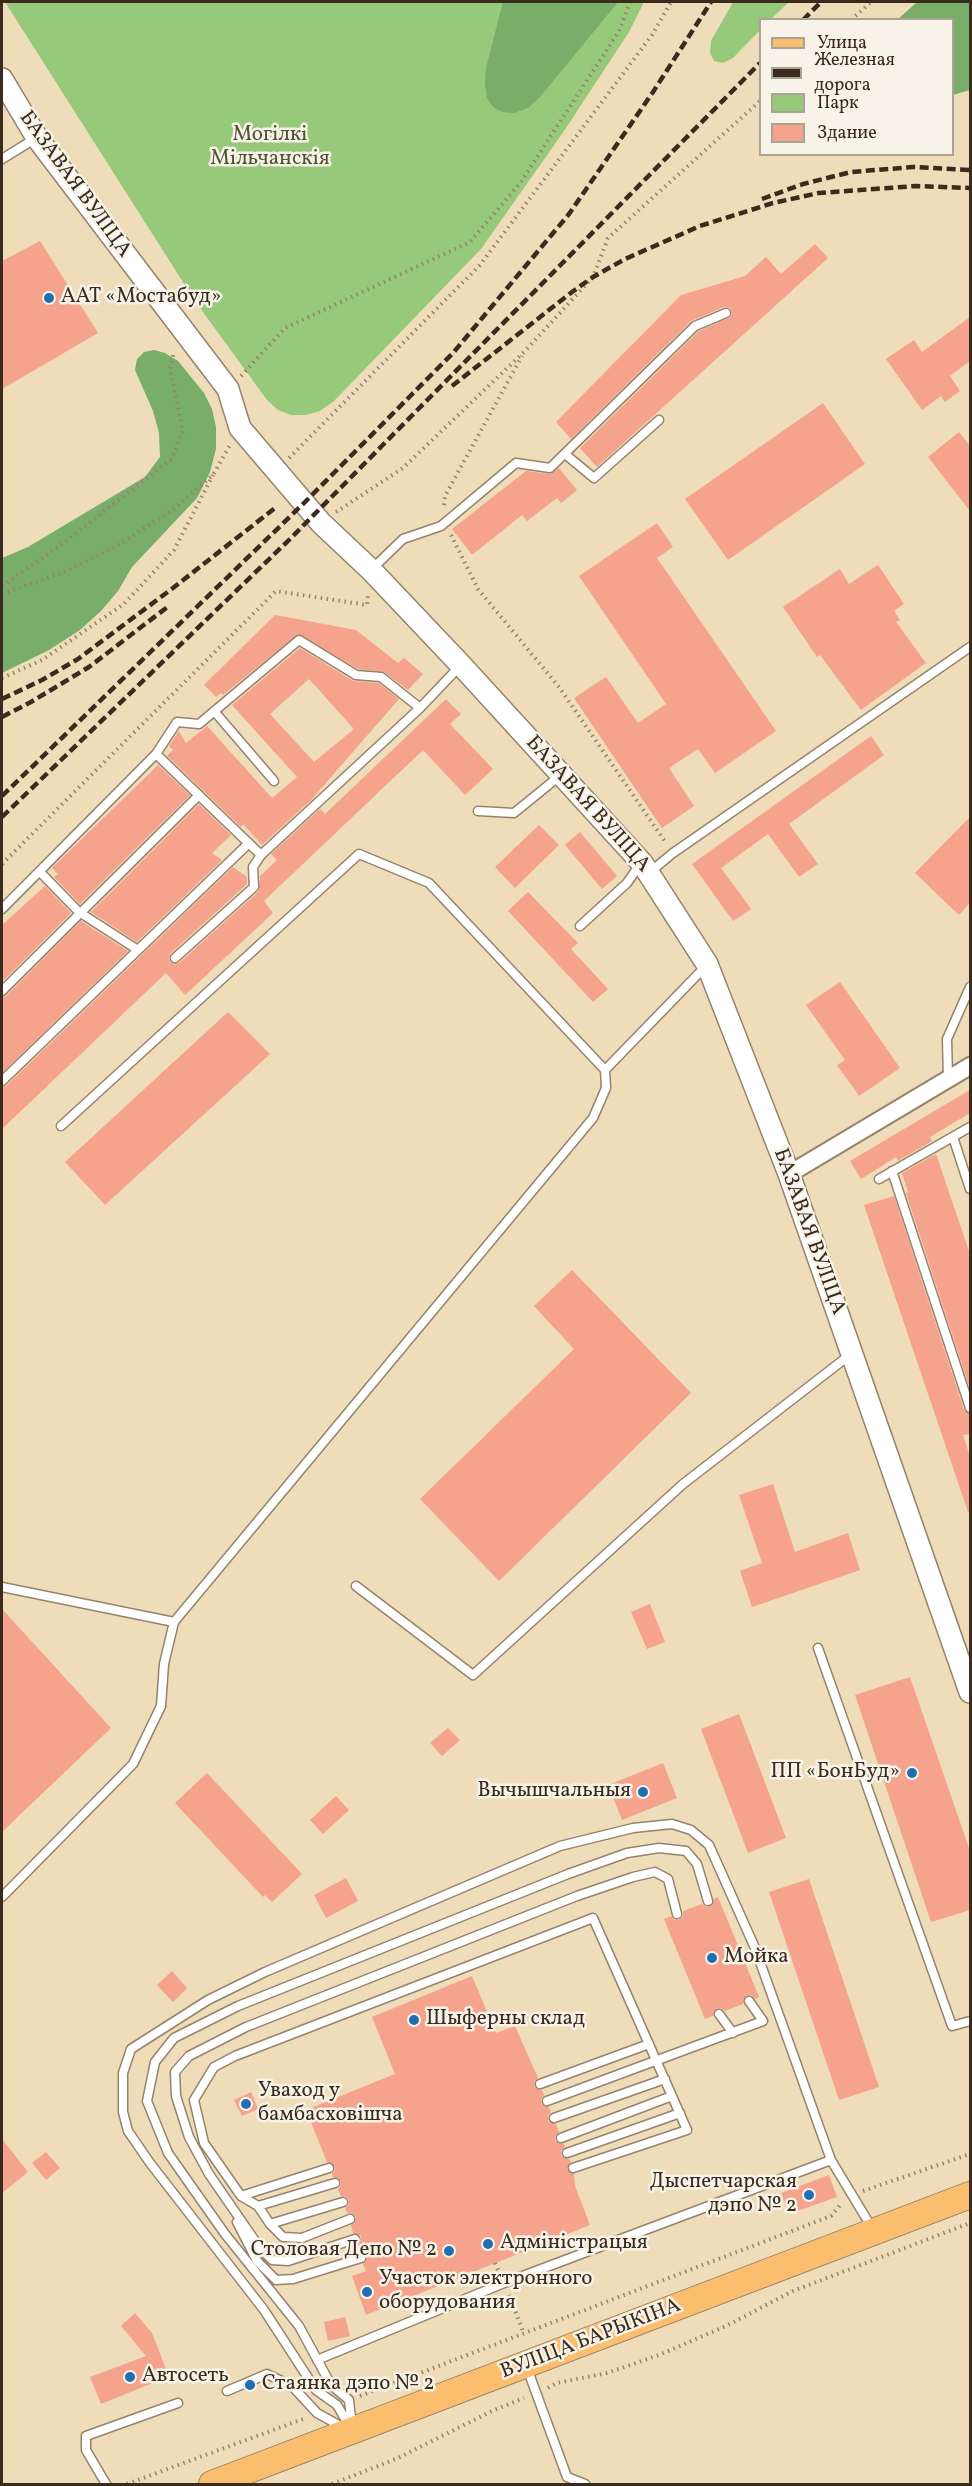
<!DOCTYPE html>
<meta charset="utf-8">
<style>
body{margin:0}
#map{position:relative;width:972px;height:2486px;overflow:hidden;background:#efdcb9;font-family:Vollkorn,serif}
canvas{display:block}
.frame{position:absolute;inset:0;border:3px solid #3b2a1e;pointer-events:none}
.legend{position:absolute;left:759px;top:18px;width:195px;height:138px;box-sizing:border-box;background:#f7f3e8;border:2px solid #aca397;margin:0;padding:8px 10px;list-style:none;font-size:18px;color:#3b2a1e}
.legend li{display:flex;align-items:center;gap:12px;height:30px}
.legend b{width:30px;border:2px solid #aca397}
</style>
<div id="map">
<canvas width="972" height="2486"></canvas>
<div class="frame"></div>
<ul class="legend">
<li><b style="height:8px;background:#fbbd6e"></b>Улица</li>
<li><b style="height:8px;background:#3b2a1e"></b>Железная дорога</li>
<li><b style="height:16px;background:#96c97a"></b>Парк</li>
<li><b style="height:16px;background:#f5a38c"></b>Здание</li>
</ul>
</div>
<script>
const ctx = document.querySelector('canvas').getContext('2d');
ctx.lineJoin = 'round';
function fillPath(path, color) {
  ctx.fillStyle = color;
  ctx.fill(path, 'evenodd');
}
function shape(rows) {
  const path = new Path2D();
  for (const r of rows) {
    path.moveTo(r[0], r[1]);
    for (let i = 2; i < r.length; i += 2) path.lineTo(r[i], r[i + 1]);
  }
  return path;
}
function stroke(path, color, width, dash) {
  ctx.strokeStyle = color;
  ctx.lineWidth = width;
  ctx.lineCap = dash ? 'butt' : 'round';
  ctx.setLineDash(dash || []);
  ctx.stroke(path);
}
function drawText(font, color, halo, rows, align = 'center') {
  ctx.font = font + ' Vollkorn,serif';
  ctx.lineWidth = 5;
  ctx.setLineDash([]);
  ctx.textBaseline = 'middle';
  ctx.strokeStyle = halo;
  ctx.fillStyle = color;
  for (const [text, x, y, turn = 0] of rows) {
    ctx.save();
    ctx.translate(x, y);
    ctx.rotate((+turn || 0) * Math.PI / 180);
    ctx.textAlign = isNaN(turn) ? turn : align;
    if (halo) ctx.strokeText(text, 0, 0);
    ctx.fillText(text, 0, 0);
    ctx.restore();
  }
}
fillPath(shape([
 [5,2,644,2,629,32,564,131,481,249,334,401,320,411,306,415,291,415,278,410,267,400,195,301],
 [733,2,789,2,771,19,760,20,760,30,733,58,723,63,714,61,710,53,711,41]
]), '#96c97a');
fillPath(shape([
 [503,2,618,2,540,97,528,108,514,113,503,112,494,108,487,98,485,84,486,68],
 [917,2,970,2,970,90,953,95,952,20,898,19],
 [154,350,165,353,178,361,204,393,212,409,216,427,216,449,210,472,197,498,132,567,118,591,101,611,80,630,49,650,2,673,2,558,28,547,145,477,160,457,159,433,153,411,135,370,137,359,144,352]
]), '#78ad6a');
fillPath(shape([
 [40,241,98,333,2,389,2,261],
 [815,244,828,258,597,467,580,448,699,331,731,317,732,313,730,308,724,307,691,321,571,439,556,422,681,295,745,276,766,257,781,274],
 [970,317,970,361,950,376,960,391,945,402,941,396,922,410,886,359,914,340,922,352],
 [823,403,865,464,728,560,685,499],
 [959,432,970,446,970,511,928,457],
 [559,468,577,490,561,503,557,498,527,521,522,515,472,555,452,529,526,471,551,474],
 [657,523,673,547,657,558,776,731,715,773,698,749,669,768,694,806,662,828,574,698,606,677,638,723,666,704,579,576],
 [878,565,904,604,894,611,900,620,896,622,926,663,861,710,820,655,817,657,783,607,840,569,849,584],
 [275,615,356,630,398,663,404,658,423,674,408,690,384,672,358,669,298,634,223,695,221,693,216,697,204,685],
 [300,648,353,681,379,683,399,699,311,800,262,845,243,824,241,827,167,756,173,750,169,746,179,731,186,743,207,726,272,798,297,777,232,705],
 [309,679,354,729,314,762,270,714],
 [446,699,461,714,450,724,493,769,465,795,423,750,264,901,273,913,185,995,166,973,2,1129,2,1087,6,1086,233,867,247,877,247,884,170,954,169,959,171,963,179,963,259,891,260,876,277,860,271,854,320,809,325,814],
 [871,736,884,755,789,824,818,864,799,877,768,834,721,868,751,909,733,921,692,864],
 [158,765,190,795,80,904,54,877,58,874,52,868],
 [199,804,231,835,212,853,222,860,137,942,91,912],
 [970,817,970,903,959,915,915,873],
 [539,825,559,845,515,888,495,867],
 [580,832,617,876,602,889,565,845],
 [45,886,71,913,2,982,2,925],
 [528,892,578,943,571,949,608,989,593,1002,508,911],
 [81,921,128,951,2,1073,2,997,6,996],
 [840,982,900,1068,859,1096,837,1065,845,1060,806,1005],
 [228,1012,270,1054,105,1205,65,1162],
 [970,1090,970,1113,930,1137,932,1141,898,1161,896,1157,861,1179,850,1161],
 [936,1154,970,1254,970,1389,906,1193,908,1192,902,1173],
 [894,1196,964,1410,970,1414,970,1434,963,1435,970,1457,970,1511,968,1512,864,1205],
 [572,1270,691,1393,499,1581,420,1499,574,1349,534,1306],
 [773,1484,795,1552,848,1533,860,1570,752,1607,740,1571,762,1563,739,1495],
 [650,1604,665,1642,647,1649,631,1612],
 [2,1609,111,1728,2,1832],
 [910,1677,970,1851,970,1910,931,1922,855,1695],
 [739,1714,786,1838,748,1853,701,1729],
 [448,1728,460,1740,442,1756,430,1743],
 [663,1763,677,1798,622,1820,608,1785],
 [207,1773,302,1874,272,1902,265,1895,263,1897,175,1803],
 [336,1796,349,1810,323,1834,310,1820],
 [346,1878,358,1901,326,1918,314,1895],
 [809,1879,879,2087,839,2100,769,1892],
 [718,1897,759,1997,755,1999,751,1995,746,1996,743,2004,725,2011,721,2008,716,2009,713,2016,705,2019,664,1919,671,1916,675,1920,679,1920,683,1916,683,1911,702,1904,706,1907,710,1907,714,1899],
 [172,1971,187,1988,173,2002,157,1985],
 [472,1976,496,2033,515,2026,538,2078,534,2082,534,2087,542,2090,544,2095,541,2099,541,2104,549,2107,551,2112,548,2116,548,2121,556,2124,559,2132,555,2136,555,2141,564,2144,565,2147,561,2151,561,2156,569,2159,571,2162,567,2169,574,2174,575,2186,590,2225,366,2315,352,2276,366,2271,363,2264,367,2259,365,2253,359,2252,357,2245,361,2241,361,2236,353,2233,351,2225,355,2222,356,2217,353,2214,347,2213,345,2208,349,2204,349,2200,345,2196,341,2196,338,2189,341,2185,341,2181,333,2177,332,2174,335,2170,335,2166,327,2162,306,2110,395,2074,372,2017],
 [251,2092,258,2109,242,2116,234,2100],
 [2,2139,28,2172,2,2193],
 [46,2152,60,2168,46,2180,32,2163],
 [829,2175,837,2197,789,2214,781,2193],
 [135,2313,152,2333,171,2382,169,2383,165,2378,101,2404,90,2377,146,2356,121,2326],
 [345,2317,350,2336,328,2341,324,2322]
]), '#f5a38c');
const service = shape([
 [2,159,36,138],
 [565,454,594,478,659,420],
 [371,570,403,539,441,526,516,463,550,468,695,326,726,313],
 [214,711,274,781],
 [156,754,177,722,199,724,299,640,356,675,381,677,420,708],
 [478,811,514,813,562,774],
 [40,872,79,912,138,950],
 [650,872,673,853,970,647],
 [2,909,156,754,261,855,420,708,461,665],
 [580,926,627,883,641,863],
 [175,958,254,887,253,867,261,855],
 [2,991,199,795],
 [948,1079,947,1039,970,987],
 [2,1081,249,843],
 [61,1126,359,854,429,883,605,1070],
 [953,1137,970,1189],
 [892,1171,970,1408],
 [879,1179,970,1127],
 [356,1586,473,1675,683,1484,851,1354],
 [2,1587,174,1622],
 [818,1648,952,2026,970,2021],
 [2,1897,133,1764,161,1706,164,1664,174,1622,593,1118,606,1088,605,1070,705,967],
 [719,2014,733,2033],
 [540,2084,649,2044],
 [547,2101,763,2021,749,2001],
 [554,2118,665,2079],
 [561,2138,672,2096],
 [567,2153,680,2113],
 [241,2196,329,2168],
 [258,2206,335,2183],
 [350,2219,302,2238,283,2237,270,2224,258,2206,241,2196,204,2143,194,2100,214,2067,235,2056,593,1918,687,2130,573,2168],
 [237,2222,257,2261,276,2280,293,2279,361,2258],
 [270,2224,343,2202],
 [355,2239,288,2261,272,2260,260,2248,209,2174,189,2137,176,2096,175,2072,189,2056,246,2027,577,1896,633,1877,655,1872,668,1879,677,1914],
 [317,2360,504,2283,831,2160],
 [527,2368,567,2477,585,2484],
 [227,2391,267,2374,292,2386,317,2413,344,2428],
 [352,2428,349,2400,331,2385,299,2326,225,2234,168,2153,147,2101,155,2062,174,2038,238,2006,568,1874,627,1853,659,1848,686,1851,697,1864,708,1901],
 [351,2429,337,2405,316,2390,264,2310,150,2163,128,2131,123,2112,123,2073,131,2049,208,2000,265,1972,560,1846,633,1828,672,1824,691,1830,709,1845,755,1948,831,2160,872,2228],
 [106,2484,86,2450,86,2436,178,2403]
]);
const minor = shape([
 [789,1174,970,1066]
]);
const tertiary = shape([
 [2,79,37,138,228,389,240,428,321,523,371,570,461,665,642,863,707,964,789,1174,970,1692]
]);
const primary = shape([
 [212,2484,970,2195]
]);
stroke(service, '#95836c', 11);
stroke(minor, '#95836c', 20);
stroke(tertiary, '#95836c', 24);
stroke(primary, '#95836c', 28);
stroke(shape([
 [851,20,871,2],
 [241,376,285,328,470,242,521,182,619,31,630,2],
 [289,458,480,265,652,35,671,2],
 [444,505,445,496,522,356],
 [336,512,403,468,524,352,593,277,608,238,760,101],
 [451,535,478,589,559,687,666,843],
 [2,586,65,542,171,459,183,431,170,369,174,352],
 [2,594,64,572,120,544,175,508,213,475,230,445],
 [2,678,42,660,124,604,174,550,213,475],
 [2,864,276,591,367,605,368,595],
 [863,2191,970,2154],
 [495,2263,499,2272],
 [509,2295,524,2334],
 [548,2388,557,2383,607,2373,659,2355,726,2326,793,2291,970,2223],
 [360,2396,831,2216,842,2203],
 [127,2484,303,2419],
 [332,2484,396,2459,492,2411,524,2398]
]), '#95836c', 4, [1.5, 4.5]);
stroke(service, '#fff', 8);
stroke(minor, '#fff', 16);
stroke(tertiary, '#fff', 21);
stroke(primary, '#fbbd6e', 26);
stroke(shape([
 [803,20,821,2],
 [762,199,803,184,851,172,913,167,970,170],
 [452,386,572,292,593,277,625,259,700,226,773,203,819,193,916,186,970,188],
 [2,699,42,680,78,659,173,588,275,508],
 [2,717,31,702,89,667,170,605],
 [2,796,304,503,453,353,569,214,653,92,711,2],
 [2,817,290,539,760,63]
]), '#3b2a1e', 4.5, [9, 4.5]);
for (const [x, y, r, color] of [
 [49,298,6,"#1f6fb2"],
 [912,1773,6,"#1f6fb2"],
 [643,1792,6,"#1f6fb2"],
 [712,1958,6,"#1f6fb2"],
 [414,2020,6,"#1f6fb2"],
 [246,2104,6,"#1f6fb2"],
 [809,2195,6,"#1f6fb2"],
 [488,2244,6,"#1f6fb2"],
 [449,2251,6,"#1f6fb2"],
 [367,2292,6,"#1f6fb2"],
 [130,2377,6,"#1f6fb2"],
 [250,2385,6,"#1f6fb2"]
]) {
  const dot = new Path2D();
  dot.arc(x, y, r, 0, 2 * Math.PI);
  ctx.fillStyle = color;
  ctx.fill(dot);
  stroke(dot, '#f7f3e8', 2);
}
drawText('21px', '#525235', '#f7f3e8', [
 ["Могілкі",270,136],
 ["Мільчанскія",270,160]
]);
drawText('21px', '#3b2a1e', '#f7f3e8', [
 ["БАЗАВАЯ ВУЛІЦА",74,185,54],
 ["БАЗАВАЯ ВУЛІЦА",587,805,48],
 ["БАЗАВАЯ ВУЛІЦА",808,1232,70],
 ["ВУЛІЦА БАРЫКІНА",591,2340,-21]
]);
drawText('21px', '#3b2a1e', '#f7f3e8', [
 ["ААТ «Мостабуд»",61,298],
 ["ПП «БонБуд»",900,1773,"right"],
 ["Вычышчальныя",631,1792,"right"],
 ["Мойка",724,1958],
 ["Шыферны склад",426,2020],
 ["Уваход у",258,2092],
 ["бамбасховішча",258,2116],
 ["Дыспетчарская",797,2183,"right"],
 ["дэпо № 2",797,2207,"right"],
 ["Адміністрацыя",500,2244],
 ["Столовая Депо № 2",437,2251,"right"],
 ["Участок электронного",379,2280],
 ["оборудования",379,2304],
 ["Автосеть",142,2377],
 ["Стаянка дэпо № 2",262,2385]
], 'left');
</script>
